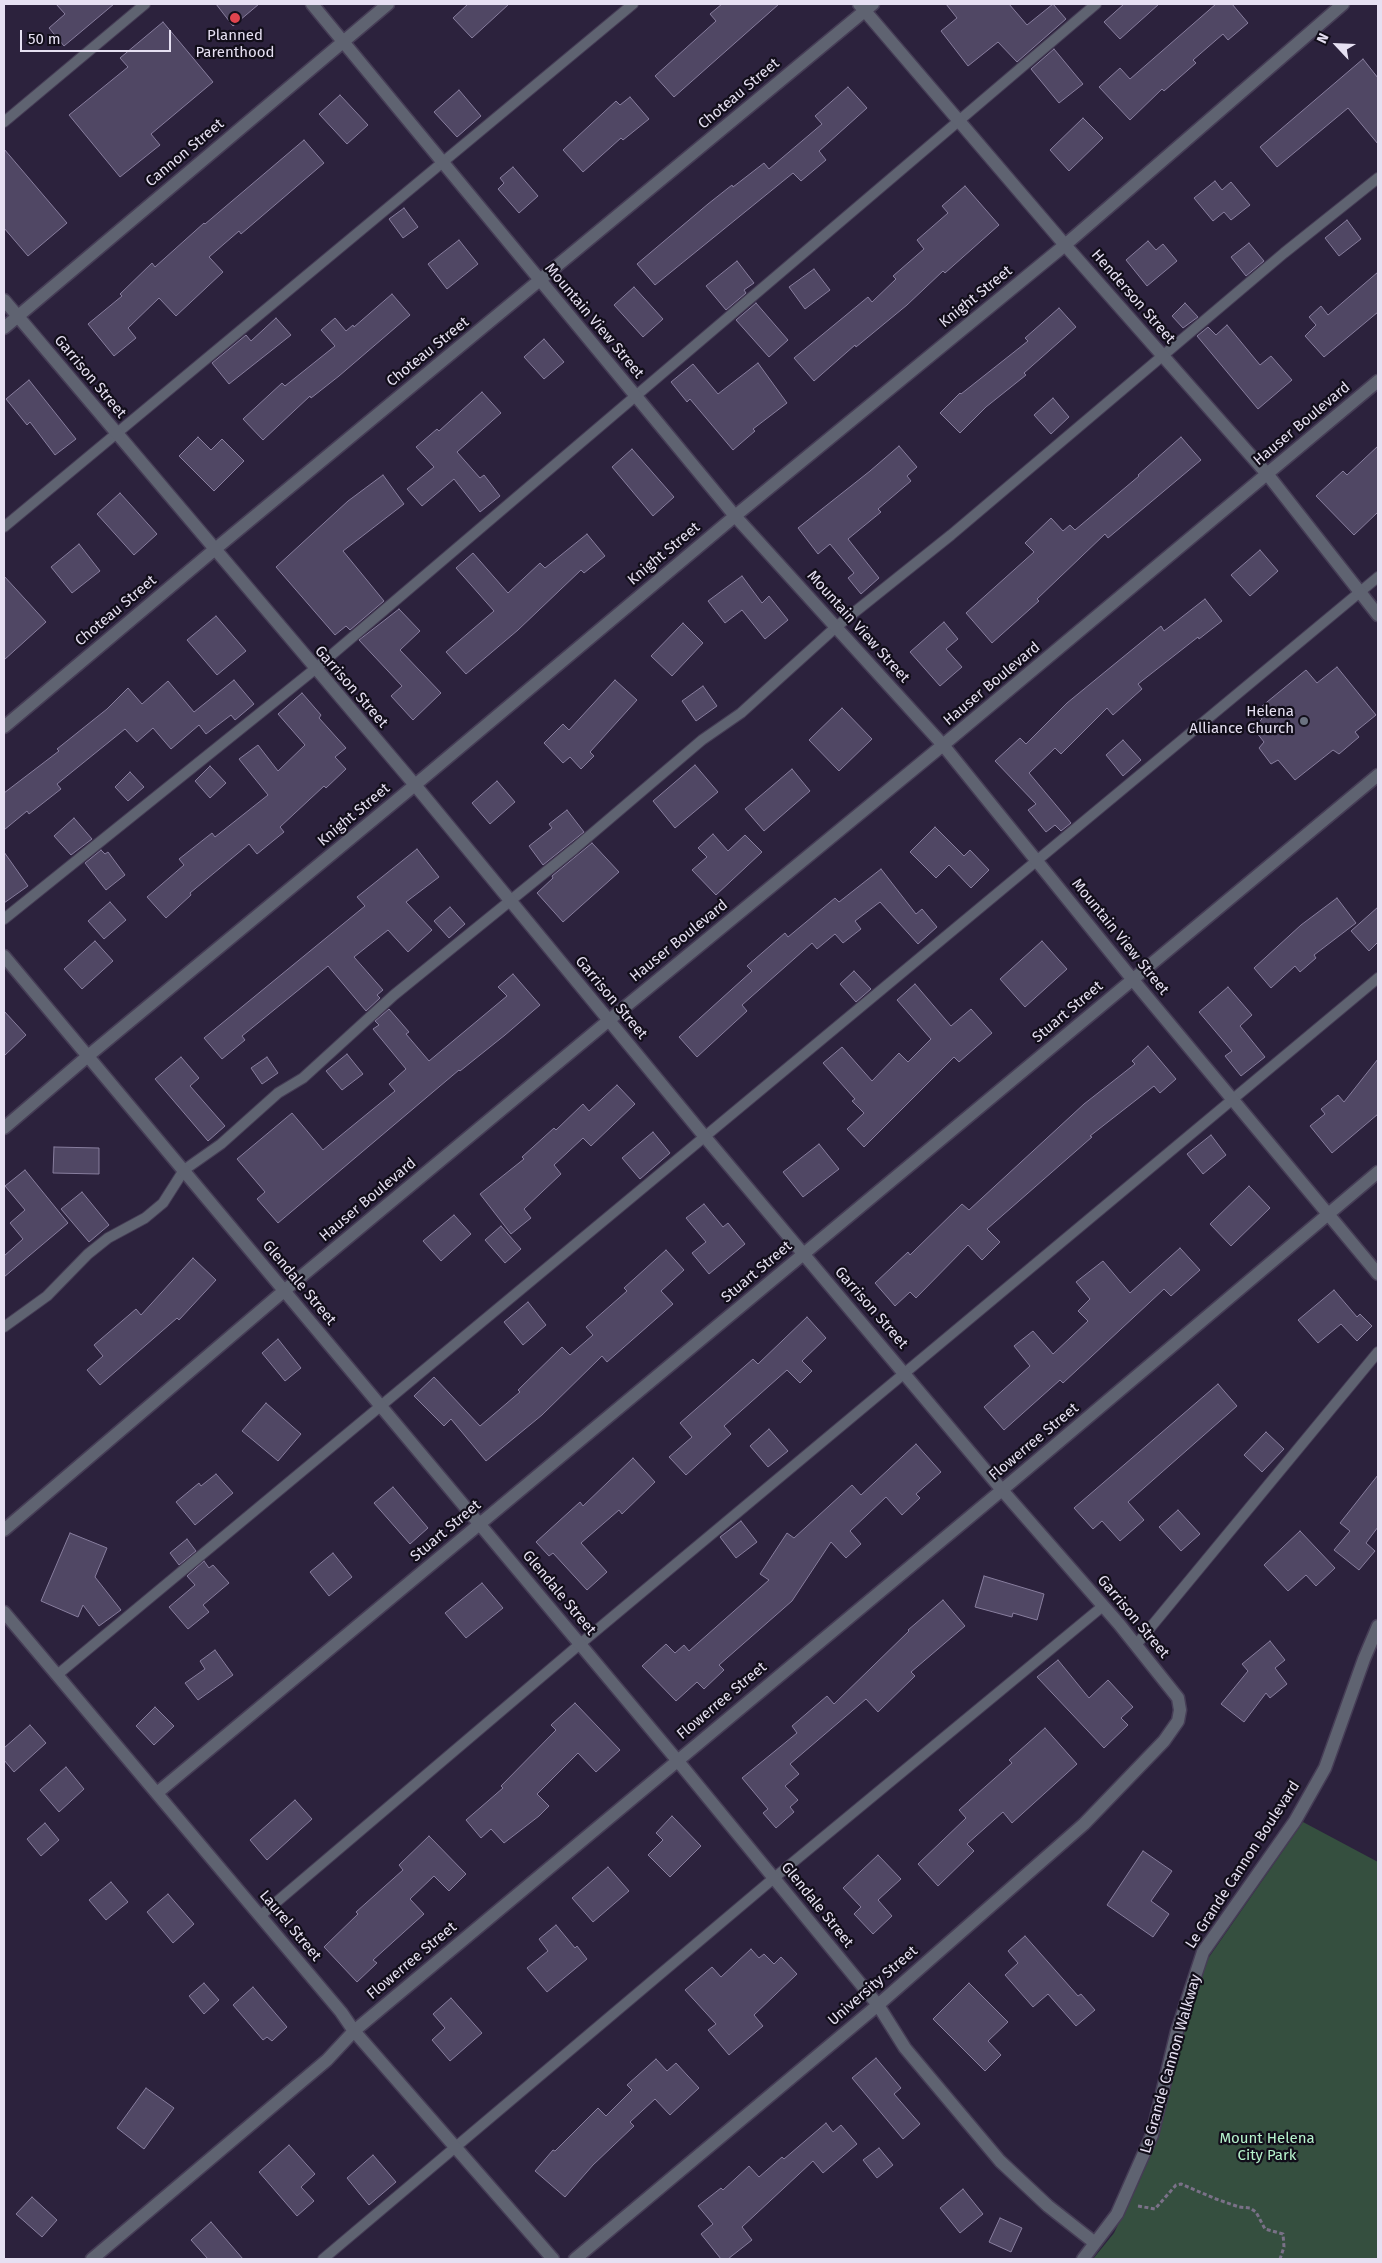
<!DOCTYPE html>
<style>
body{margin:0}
#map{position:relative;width:1382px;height:2263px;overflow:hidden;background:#2c223d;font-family:"Fira Sans",sans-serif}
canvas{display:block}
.frame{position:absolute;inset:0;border:5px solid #e6e0f2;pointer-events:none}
.north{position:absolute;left:1312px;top:20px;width:50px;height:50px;-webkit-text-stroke:4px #120e1a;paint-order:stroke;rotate:295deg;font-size:14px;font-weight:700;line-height:20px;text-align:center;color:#e6e0f2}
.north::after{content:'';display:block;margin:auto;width:18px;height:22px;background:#e6e0f2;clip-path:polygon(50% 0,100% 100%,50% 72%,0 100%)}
.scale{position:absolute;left:20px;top:30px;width:151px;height:22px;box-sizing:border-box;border:2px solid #e6e0f2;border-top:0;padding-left:6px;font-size:15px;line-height:18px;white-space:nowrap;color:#e6e0f2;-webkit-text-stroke:4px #120e1a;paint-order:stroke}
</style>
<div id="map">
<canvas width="1382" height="2263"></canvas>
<div class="frame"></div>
<div class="north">N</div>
<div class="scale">50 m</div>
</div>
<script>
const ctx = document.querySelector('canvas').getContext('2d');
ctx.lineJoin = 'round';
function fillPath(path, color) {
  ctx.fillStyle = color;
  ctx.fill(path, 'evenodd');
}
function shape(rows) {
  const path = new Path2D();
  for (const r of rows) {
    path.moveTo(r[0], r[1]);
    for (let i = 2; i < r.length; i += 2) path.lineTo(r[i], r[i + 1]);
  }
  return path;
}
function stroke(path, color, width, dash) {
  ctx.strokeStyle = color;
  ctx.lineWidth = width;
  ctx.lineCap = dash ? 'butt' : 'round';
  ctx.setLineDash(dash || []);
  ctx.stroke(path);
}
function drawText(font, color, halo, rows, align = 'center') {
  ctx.font = font + ' "Fira Sans",sans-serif';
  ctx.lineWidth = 4.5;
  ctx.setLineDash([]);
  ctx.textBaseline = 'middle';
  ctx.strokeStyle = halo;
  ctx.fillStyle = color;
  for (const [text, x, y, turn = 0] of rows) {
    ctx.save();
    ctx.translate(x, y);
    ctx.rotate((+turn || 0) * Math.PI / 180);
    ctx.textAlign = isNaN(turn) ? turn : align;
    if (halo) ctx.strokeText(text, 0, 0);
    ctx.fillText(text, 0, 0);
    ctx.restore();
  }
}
fillPath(shape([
 [1303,1822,1378,1862,1378,2259,1093,2259,1114,2233,1139,2182,1162,2112,1185,2021,1207,1960]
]), '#354f3f');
const building = shape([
 [56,4,114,4,64,46,49,28,65,14,56,4],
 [216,4,259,4,233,26,216,4],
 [468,4,509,4,472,38,453,18,468,4],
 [722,4,779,4,674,97,655,76,716,21,710,14,722,4],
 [946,4,1009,4,1027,25,1053,4,1066,19,1017,62,998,42,968,66,941,31,957,18,946,4],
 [1124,4,1159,4,1120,39,1104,22,1124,4],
 [1216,4,1232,4,1248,23,1228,40,1223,34,1193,60,1196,63,1164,91,1162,89,1130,120,1099,87,1120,68,1130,79,1216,4],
 [163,22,213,82,151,134,160,145,120,177,69,115,128,67,120,58,163,22],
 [1054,49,1083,84,1059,103,1031,69,1054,49],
 [1363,59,1378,78,1378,144,1348,108,1277,167,1260,147,1363,59],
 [848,87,867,108,819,151,826,160,801,181,793,173,655,285,637,264,708,204,732,185,733,187,764,163,769,169,822,124,815,116,848,87],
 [459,90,481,116,457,137,434,112,459,90],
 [340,95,368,125,347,144,319,114,340,95],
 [630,97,649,119,623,140,621,138,583,172,563,150,616,101,620,105,630,97],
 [1083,118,1103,138,1069,171,1050,150,1083,118],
 [304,140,324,163,241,234,239,231,209,257,223,272,176,316,159,298,128,328,136,338,114,356,88,324,122,296,120,294,152,263,155,267,204,223,205,224,304,140],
 [4,149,67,223,28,256,4,228,4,149],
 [513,167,538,196,519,213,498,189,504,183,500,178,513,167],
 [1215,181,1222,190,1231,182,1250,205,1231,220,1224,212,1213,221,1194,198,1215,181],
 [965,186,999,225,945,273,943,271,907,305,856,347,855,345,814,381,794,358,868,297,872,302,896,279,893,276,924,249,917,240,948,213,942,206,965,186],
 [404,208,418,227,403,238,389,219,404,208],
 [1347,220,1361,239,1339,256,1325,238,1347,220],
 [459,240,478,264,447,289,428,264,459,240],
 [1148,241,1156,250,1163,244,1177,261,1147,286,1126,260,1148,241],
 [1249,243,1264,261,1246,276,1231,257,1249,243],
 [737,261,754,283,744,290,746,293,726,310,706,286,737,261],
 [814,269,830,290,805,309,789,287,814,269],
 [1378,272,1378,312,1324,357,1305,336,1316,325,1309,317,1321,306,1328,315,1378,272],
 [634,287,663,319,643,337,614,305,634,287],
 [392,294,410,315,339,376,311,398,310,396,263,440,243,419,282,383,285,386,335,346,321,330,335,318,346,331,353,325,354,327,392,294],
 [756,303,788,340,769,357,736,320,756,303],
 [1185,303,1198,317,1183,328,1172,316,1185,303],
 [1059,308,1076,327,1024,373,1026,375,986,407,960,433,940,413,960,393,961,394,1028,341,1025,338,1059,308],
 [276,318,291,335,229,384,212,363,246,335,251,341,276,318],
 [1227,325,1260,365,1271,356,1292,380,1258,409,1197,336,1208,327,1216,335,1227,325],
 [544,339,564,362,544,379,524,357,544,339],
 [758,363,787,403,753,429,755,431,733,450,690,399,687,402,671,382,693,364,718,394,758,363],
 [29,380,76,439,55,455,30,422,27,425,6,399,29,380],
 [482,392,501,413,457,452,480,478,484,475,500,496,480,512,454,479,422,506,407,489,434,467,416,447,437,429,439,431,482,392],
 [1053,398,1069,417,1051,434,1034,415,1053,398],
 [198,437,211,450,222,439,244,461,214,491,179,456,198,437],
 [1181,437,1201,460,1108,538,1105,534,1037,599,1039,601,992,643,966,613,1034,552,1025,543,1051,518,1063,531,1070,525,1075,530,1139,476,1138,475,1181,437],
 [899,446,917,467,907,476,911,481,878,509,881,512,848,539,879,578,861,594,848,578,854,573,830,544,818,554,798,528,870,471,899,446],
 [1378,446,1378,512,1354,535,1316,496,1343,471,1347,475,1378,446],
 [632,449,674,497,653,516,612,467,632,449],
 [383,475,404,504,343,551,384,601,350,630,346,626,335,635,276,567,348,501,383,475],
 [120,493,157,534,134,555,97,514,120,493],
 [587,534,605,556,584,573,581,570,518,630,466,674,446,652,494,611,456,568,473,553,508,593,540,563,545,568,587,534],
 [79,544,100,571,72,593,51,567,79,544],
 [1260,550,1278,571,1250,596,1231,575,1260,550],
 [4,576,46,622,4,660,4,576],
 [742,576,762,603,769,596,788,620,765,639,742,610,725,623,708,601,742,576],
 [1205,599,1222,621,1199,639,1198,637,1138,684,1142,689,1113,715,1107,708,1061,754,1055,748,1029,773,1071,823,1061,831,1055,825,1046,832,1028,810,1036,804,995,761,1020,738,1026,744,1067,703,1161,626,1164,631,1205,599],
 [399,609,420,631,400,650,441,693,413,720,391,696,402,686,359,640,399,609],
 [216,616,246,651,217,675,187,640,216,616],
 [944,622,958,639,946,649,962,667,940,686,910,652,944,622],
 [683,623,703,643,672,676,651,656,683,623],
 [1337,667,1376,715,1355,732,1359,737,1339,754,1333,750,1295,780,1278,760,1271,764,1259,748,1264,742,1253,728,1262,719,1256,711,1306,670,1317,683,1337,667],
 [234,680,254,704,235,720,231,715,206,734,199,725,171,749,153,728,137,742,125,729,57,784,61,789,29,814,27,811,4,830,4,793,59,751,57,749,107,709,128,688,142,704,168,681,194,712,234,680],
 [615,680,637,700,590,752,594,756,581,769,570,757,563,763,544,743,563,724,569,730,615,680],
 [703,686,717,706,696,721,682,701,703,686],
 [302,693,321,715,319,718,346,748,335,757,346,769,326,788,324,786,280,827,284,832,257,854,249,844,190,893,191,895,166,918,147,897,184,865,179,859,212,833,215,837,268,795,239,759,258,745,278,771,305,745,278,714,302,693],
 [842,708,872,739,839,771,809,740,842,708],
 [1123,740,1141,760,1123,776,1106,755,1123,740],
 [695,765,718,792,675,828,653,801,695,765],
 [210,766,226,783,210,798,195,781,210,766],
 [792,769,810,791,764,831,745,809,792,769],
 [130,772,144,787,128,801,115,787,130,772],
 [497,781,515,802,490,824,472,803,497,781],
 [567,810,584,832,543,865,529,846,552,828,549,824,567,810],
 [74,818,92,839,71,855,54,836,74,818],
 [935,827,964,856,970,850,989,870,971,888,949,865,936,878,910,852,935,827],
 [713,834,728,851,745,835,762,852,716,895,692,870,707,857,698,848,713,834],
 [592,843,619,872,563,922,537,893,553,878,552,876,592,843],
 [417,849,439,877,406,902,432,930,408,952,388,930,354,957,383,990,377,995,380,998,366,1011,328,966,242,1036,245,1040,222,1059,204,1038,365,906,357,897,417,849],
 [101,850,105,854,108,852,125,875,106,890,85,863,101,850],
 [4,852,28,886,4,903,4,852],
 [881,869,916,914,922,909,937,927,918,944,880,902,855,921,861,929,843,943,835,934,817,949,812,943,742,1005,747,1011,697,1057,679,1037,752,971,747,966,785,933,788,937,835,898,839,902,881,869],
 [1337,898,1356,923,1314,955,1316,958,1300,972,1295,966,1271,988,1254,968,1301,925,1337,898],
 [110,902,126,920,104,939,88,921,110,902],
 [450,907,465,924,449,938,434,921,450,907],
 [1378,907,1378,942,1369,951,1351,931,1378,907],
 [95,941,113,961,82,989,64,969,95,941],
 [1042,941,1067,969,1025,1007,1000,979,1042,941],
 [854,971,871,989,856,1002,840,984,854,971],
 [513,974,540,1005,505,1035,460,1071,459,1070,278,1223,257,1199,265,1192,237,1159,292,1113,323,1150,395,1091,389,1084,406,1069,373,1029,379,1025,375,1021,389,1009,409,1032,406,1034,429,1061,507,996,498,987,513,974],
 [915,984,951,1026,971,1009,992,1033,959,1062,954,1057,864,1147,847,1129,864,1113,852,1101,855,1099,823,1063,842,1047,872,1081,899,1053,908,1062,931,1039,897,1000,915,984],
 [1228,987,1252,1015,1240,1026,1265,1057,1241,1076,1225,1056,1232,1051,1199,1012,1228,987],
 [4,1011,26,1035,4,1056,4,1011],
 [1148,1046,1176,1079,1160,1093,1154,1086,1090,1136,1092,1137,987,1229,1000,1242,982,1260,968,1245,916,1298,910,1292,895,1306,875,1283,908,1252,910,1255,962,1204,969,1210,1084,1104,1135,1064,1132,1061,1148,1046],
 [347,1054,363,1074,342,1090,326,1071,347,1054],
 [181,1057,199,1078,190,1086,225,1126,208,1141,155,1079,181,1057],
 [267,1057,278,1073,262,1084,251,1068,267,1057],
 [1378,1059,1378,1114,1332,1153,1310,1126,1325,1114,1321,1109,1338,1095,1344,1102,1378,1059],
 [617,1085,635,1104,591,1146,583,1138,554,1165,561,1174,524,1209,531,1218,511,1234,480,1194,524,1159,522,1157,554,1128,556,1130,583,1104,589,1111,617,1085],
 [653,1132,670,1153,640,1179,622,1158,653,1132],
 [1211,1135,1226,1155,1203,1174,1187,1154,1211,1135],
 [819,1144,839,1169,803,1197,783,1172,819,1144],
 [54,1147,99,1148,99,1174,53,1173,54,1147],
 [25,1170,68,1223,4,1277,4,1256,23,1239,10,1223,25,1210,5,1186,25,1170],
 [1249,1186,1270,1208,1231,1246,1210,1224,1249,1186],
 [82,1192,109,1225,89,1242,61,1209,82,1192],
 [704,1204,723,1227,728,1223,745,1244,709,1274,692,1253,706,1242,686,1218,704,1204],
 [454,1215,471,1234,441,1261,423,1241,454,1215],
 [501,1226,521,1249,505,1263,485,1240,501,1226],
 [1180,1248,1200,1270,1171,1296,1164,1289,1063,1383,1060,1380,1004,1430,984,1407,1030,1366,1014,1346,1033,1331,1053,1354,1088,1321,1078,1311,1090,1299,1076,1282,1103,1261,1130,1293,1180,1248],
 [666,1250,684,1270,661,1291,673,1304,607,1362,602,1356,542,1415,486,1461,451,1419,444,1426,414,1396,434,1377,480,1426,520,1392,518,1390,562,1347,570,1355,593,1335,586,1327,627,1291,624,1288,666,1250],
 [193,1258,216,1280,179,1320,177,1318,100,1385,87,1370,103,1356,94,1345,136,1309,141,1315,193,1258],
 [1334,1290,1357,1317,1360,1314,1372,1326,1357,1341,1341,1324,1318,1343,1298,1320,1334,1290],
 [528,1302,546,1325,523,1345,504,1322,528,1302],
 [807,1317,826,1338,802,1361,812,1371,800,1383,787,1370,724,1426,731,1434,686,1475,669,1457,692,1437,680,1423,753,1359,758,1364,807,1317],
 [278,1339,301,1368,285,1381,262,1353,278,1339],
 [1218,1384,1237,1406,1128,1502,1144,1520,1120,1541,1102,1521,1093,1529,1074,1508,1218,1384],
 [266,1403,301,1434,278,1461,242,1431,266,1403],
 [769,1429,788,1451,768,1467,750,1446,769,1429],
 [1266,1432,1284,1449,1262,1472,1244,1455,1266,1432],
 [916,1444,941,1472,916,1494,920,1498,902,1515,886,1497,850,1531,861,1544,846,1558,831,1542,792,1601,719,1665,724,1670,704,1689,697,1682,676,1701,642,1666,666,1644,675,1653,684,1645,689,1651,769,1580,760,1574,787,1533,794,1538,852,1485,861,1495,916,1444],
 [633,1458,655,1482,622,1514,619,1510,581,1543,607,1572,587,1590,553,1553,549,1556,536,1542,580,1502,583,1506,633,1458],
 [216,1474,233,1493,195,1525,176,1502,199,1483,201,1486,216,1474],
 [1378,1475,1378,1527,1366,1543,1375,1551,1359,1570,1334,1550,1350,1531,1340,1523,1378,1475],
 [393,1487,428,1528,410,1544,374,1503,393,1487],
 [1178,1510,1200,1534,1181,1551,1159,1527,1178,1510],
 [741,1521,757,1542,736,1558,720,1537,741,1521],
 [1300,1531,1335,1568,1316,1586,1306,1575,1288,1591,1264,1565,1300,1531],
 [70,1533,107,1548,95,1577,121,1610,99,1626,83,1605,78,1617,41,1601,70,1533],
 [187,1539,196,1551,179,1565,170,1553,187,1539],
 [333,1553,352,1577,329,1596,310,1572,333,1553],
 [204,1561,209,1568,213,1565,229,1583,203,1605,209,1612,188,1629,169,1607,195,1585,187,1576,204,1561],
 [984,1576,1044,1594,1037,1620,1013,1613,1012,1617,975,1607,984,1576],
 [482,1583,503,1608,466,1638,445,1613,482,1583],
 [943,1600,965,1626,911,1672,915,1676,878,1712,866,1699,790,1764,799,1774,785,1786,798,1800,790,1807,794,1812,776,1828,763,1813,768,1809,742,1778,797,1733,792,1726,827,1696,834,1704,909,1631,908,1630,943,1600],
 [1270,1641,1285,1660,1275,1668,1287,1684,1270,1698,1266,1693,1244,1722,1221,1704,1248,1671,1242,1664,1270,1641],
 [215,1650,233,1675,198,1700,185,1683,205,1669,200,1661,215,1650],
 [1058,1660,1089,1698,1108,1680,1133,1707,1121,1718,1128,1725,1104,1748,1037,1677,1058,1660],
 [575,1703,620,1750,596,1772,578,1753,537,1794,549,1806,539,1816,504,1843,491,1829,481,1838,466,1820,503,1788,501,1786,556,1730,551,1725,575,1703],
 [155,1707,174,1726,154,1745,136,1726,155,1707],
 [30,1725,46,1743,14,1772,4,1760,4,1748,30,1725],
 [1045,1728,1077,1764,1012,1823,1003,1812,967,1844,974,1851,938,1886,918,1864,966,1818,959,1810,1012,1763,1009,1760,1045,1728],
 [66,1767,84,1789,59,1812,40,1790,66,1767],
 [295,1800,312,1819,267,1860,250,1840,295,1800],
 [672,1816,701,1846,670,1877,648,1855,663,1840,656,1833,672,1816],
 [45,1823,59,1840,41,1856,27,1839,45,1823],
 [429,1836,466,1874,449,1891,434,1876,410,1899,424,1914,373,1960,377,1963,357,1982,324,1947,358,1914,356,1912,403,1870,399,1865,429,1836],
 [1143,1851,1172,1871,1151,1901,1169,1914,1153,1937,1107,1905,1143,1851],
 [878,1855,901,1879,878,1900,892,1916,873,1934,854,1914,861,1907,843,1888,878,1855],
 [608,1867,629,1891,593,1922,572,1898,608,1867],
 [111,1882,128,1902,106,1920,89,1900,111,1882],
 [168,1894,194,1924,173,1943,147,1912,168,1894],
 [556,1925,575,1948,577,1946,587,1959,547,1992,527,1968,548,1951,539,1939,556,1925],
 [1025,1936,1078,1996,1081,1994,1095,2010,1076,2026,1048,1994,1033,2007,1005,1975,1018,1963,1008,1951,1025,1936],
 [751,1949,759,1958,764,1954,774,1964,781,1957,797,1974,754,2015,763,2026,729,2055,708,2030,716,2024,685,1990,712,1967,721,1977,751,1949],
 [204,1983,219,2000,204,2014,189,1996,204,1983],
 [969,1983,1008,2022,988,2041,1001,2055,985,2071,933,2019,969,1983],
 [253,1987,287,2027,272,2041,267,2037,263,2040,233,2005,253,1987],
 [451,1998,482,2033,450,2061,432,2040,445,2028,433,2014,451,1998],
 [876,2058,901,2088,894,2094,920,2124,903,2139,852,2078,876,2058],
 [656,2059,667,2071,676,2063,699,2088,670,2115,655,2099,630,2122,634,2126,593,2165,565,2197,535,2171,553,2150,555,2151,598,2108,606,2116,632,2090,627,2085,656,2059],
 [146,2088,174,2108,144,2149,117,2128,146,2088],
 [826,2123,833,2132,841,2125,857,2144,823,2173,813,2161,742,2227,752,2240,728,2259,721,2259,701,2234,713,2224,698,2206,721,2188,723,2190,749,2166,759,2177,782,2157,784,2159,826,2123],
 [289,2145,315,2174,301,2187,314,2201,297,2216,259,2172,289,2145],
 [879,2148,893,2165,877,2178,863,2160,879,2148],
 [373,2155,396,2182,369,2205,347,2178,373,2155],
 [963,2189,983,2214,960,2233,940,2208,963,2189],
 [32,2197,57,2220,42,2237,16,2214,32,2197],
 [1000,2218,1022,2228,1011,2252,989,2242,1000,2218],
 [211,2222,243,2259,208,2259,191,2240,211,2222]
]);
fillPath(building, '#504764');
stroke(building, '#887e9e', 1);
const service = shape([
 [4,122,145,4],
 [4,527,633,4],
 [4,919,315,669,1096,4],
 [4,1327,47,1296,88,1254,108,1238,145,1218,163,1203,184,1170,221,1144,278,1093,303,1078,394,995,574,849,702,740,741,713,836,627,951,535,1284,253,1378,178],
 [1136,1645,1378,1352],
 [57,1675,1378,577],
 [260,1916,580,1644,1378,978],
 [323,2259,774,1878,1103,1606]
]);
const minor = shape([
 [312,4,735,516,943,745,1133,980,1378,1274],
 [859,4,1065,245,1268,475,1378,615],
 [4,300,415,785,705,1137,1002,1490,1119,1624,1178,1698,1180,1710,1178,1721,1164,1741,1084,1824,878,2005,575,2259],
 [4,328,388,4],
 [4,727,214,550,873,4],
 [4,956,677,1760,878,2005,905,2048,1000,2161,1048,2206,1095,2243],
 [4,1128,88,1056,415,785,735,516,1065,245,1343,4],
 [4,1530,285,1290,608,1021,943,745,1378,381],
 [4,1612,341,2012,354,2031,553,2259],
 [157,1793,1378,775],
 [92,2259,327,2060,354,2031,1002,1490,1378,1172],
 [1083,2259,1117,2214,1152,2135,1177,2031,1203,1952,1295,1821,1325,1768,1364,1659,1378,1626]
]);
stroke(service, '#463d56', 12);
stroke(minor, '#463d56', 15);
stroke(shape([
 [1138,2206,1155,2209,1176,2185,1181,2184,1216,2199,1239,2207,1250,2208,1256,2212,1265,2229,1283,2234,1284,2247,1280,2259]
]), '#7a7188', 3, [4, 2.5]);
stroke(service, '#5f6371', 10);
stroke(minor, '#5f6371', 12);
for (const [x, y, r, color] of [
 [235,18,6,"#e0444e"],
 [1304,721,5,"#6b7280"]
]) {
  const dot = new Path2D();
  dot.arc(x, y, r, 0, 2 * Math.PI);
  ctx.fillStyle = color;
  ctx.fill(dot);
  stroke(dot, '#120e1a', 2);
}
drawText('15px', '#e6e0f2', '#120e1a', [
 ["Planned",235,36],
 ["Parenthood",235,53],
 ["Helena",1294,712,"right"],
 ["Alliance Church",1294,729,"right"]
]);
drawText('15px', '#e6e0f2', '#120e1a', [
 ["Choteau Street",739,94,-40],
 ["Cannon Street",185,153,-40],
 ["Knight Street",976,297,-39],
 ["Henderson Street",1133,297,49],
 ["Mountain View Street",594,321,50],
 ["Choteau Street",428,352,-39],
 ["Garrison Street",90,377,50],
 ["Hauser Boulevard",1302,424,-40],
 ["Knight Street",664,554,-40],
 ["Choteau Street",116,611,-40],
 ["Mountain View Street",858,627,48],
 ["Hauser Boulevard",992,684,-40],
 ["Garrison Street",351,687,49],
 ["Knight Street",354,815,-40],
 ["Mountain View Street",1120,937,51],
 ["Hauser Boulevard",679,941,-39],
 ["Garrison Street",611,998,50],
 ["Stuart Street",1068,1012,-40],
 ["Hauser Boulevard",368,1200,-40],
 ["Stuart Street",757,1272,-40],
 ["Glendale Street",299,1283,50],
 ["Garrison Street",871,1308,49],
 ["Flowerree Street",1034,1442,-40],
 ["Stuart Street",446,1531,-40],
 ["Glendale Street",559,1593,50],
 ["Garrison Street",1133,1617,50],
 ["Flowerree Street",722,1701,-40],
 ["Le Grande Cannon Boulevard",1243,1865,-57],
 ["Glendale Street",817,1905,51],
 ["Laurel Street",290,1926,50],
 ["Flowerree Street",412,1961,-40],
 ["University Street",873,1986,-41],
 ["Le Grande Cannon Walkway",1171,2064,-74]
]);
drawText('15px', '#b7f3cd', '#120e1a', [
 ["Mount Helena",1267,2139],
 ["City Park",1267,2156]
]);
</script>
